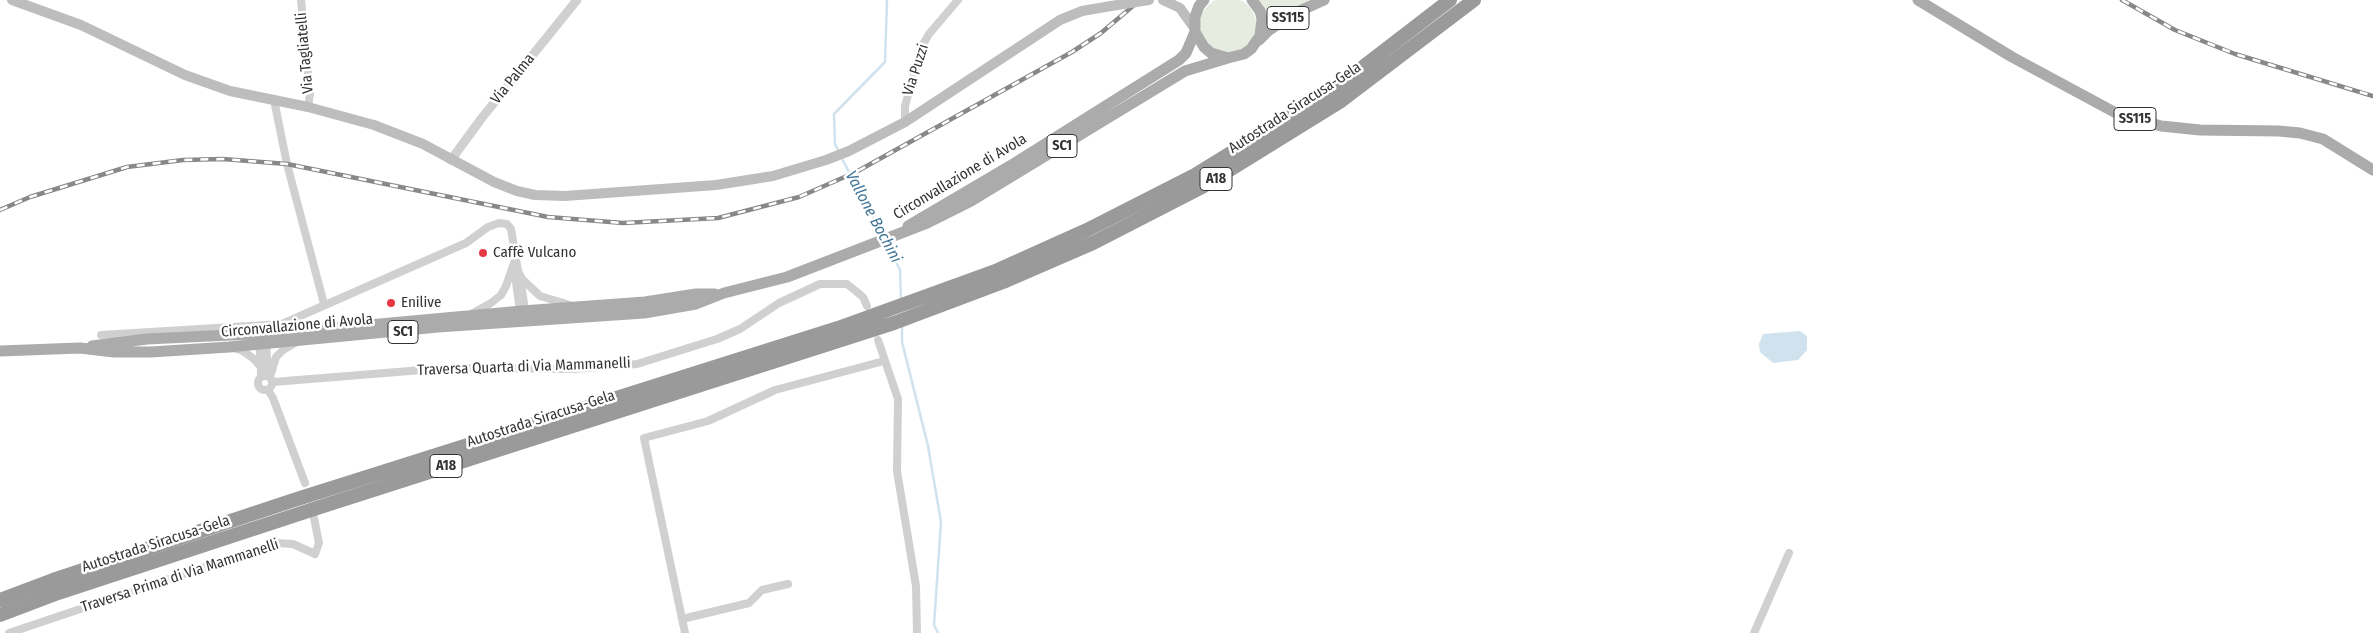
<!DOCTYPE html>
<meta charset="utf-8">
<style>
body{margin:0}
canvas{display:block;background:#fff}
</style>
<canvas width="2373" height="633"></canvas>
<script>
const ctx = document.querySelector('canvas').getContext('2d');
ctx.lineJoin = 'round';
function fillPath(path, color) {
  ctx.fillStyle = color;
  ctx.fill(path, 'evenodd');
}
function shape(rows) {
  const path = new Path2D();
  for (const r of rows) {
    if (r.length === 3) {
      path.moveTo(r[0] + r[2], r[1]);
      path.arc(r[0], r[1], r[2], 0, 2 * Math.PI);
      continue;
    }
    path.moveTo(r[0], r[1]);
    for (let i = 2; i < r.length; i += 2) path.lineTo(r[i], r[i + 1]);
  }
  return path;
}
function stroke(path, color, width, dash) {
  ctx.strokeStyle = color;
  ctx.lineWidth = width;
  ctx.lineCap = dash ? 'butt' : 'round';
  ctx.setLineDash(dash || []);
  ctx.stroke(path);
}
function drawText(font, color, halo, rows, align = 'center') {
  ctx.font = font + ' "Fira Sans Condensed",sans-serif';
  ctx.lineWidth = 5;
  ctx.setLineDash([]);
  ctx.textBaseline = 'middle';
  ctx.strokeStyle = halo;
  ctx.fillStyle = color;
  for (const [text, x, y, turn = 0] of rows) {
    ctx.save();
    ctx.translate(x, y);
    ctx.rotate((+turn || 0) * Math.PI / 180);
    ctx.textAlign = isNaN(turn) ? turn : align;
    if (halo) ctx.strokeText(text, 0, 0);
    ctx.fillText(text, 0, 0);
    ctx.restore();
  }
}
fillPath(shape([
 [1228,25,28],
 [1259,0,1310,0,1268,25]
]), '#e6ecdf');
fillPath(shape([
 [1800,331,1807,336,1807,350,1798,360,1773,363,1760,352,1759,344,1763,334]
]), '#cfe2ee');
stroke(shape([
 [839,152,835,144,834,114,885,62,887,0],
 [841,157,883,236],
 [886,243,900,270,901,299],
 [902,325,902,342,928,446,941,522,934,625,938,633]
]), '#cfe2ee', 2.5);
stroke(shape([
 [301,0,310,94,308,107],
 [274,100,287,164,324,304],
 [905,122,905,106,921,48,929,34,958,0],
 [514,268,519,304,525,314],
 [521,284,524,303,522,311],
 [473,313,491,303,501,295,506,286,515,260],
 [101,335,282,324,466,243,488,227,499,223,507,224,511,229,518,271,522,279,540,296,570,305],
 [259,339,261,367],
 [878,340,898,399,897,471,916,586,917,633],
 [266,341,268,376],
 [233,348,243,351,254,359,261,367,261,376],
 [265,383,7],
 [270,377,276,357,283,350,295,343],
 [273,382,447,368,573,369,637,364,717,339,740,329,779,303,820,284,847,284,863,297,867,306],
 [268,390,273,398,305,483],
 [682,619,749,603,762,590,788,584],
 [9,633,276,543,293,544,315,554,319,543,314,518],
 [685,633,644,438,708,421,775,390,884,361],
 [1754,633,1789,553]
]), '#d0d0d0', 8);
stroke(shape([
 [451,160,481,119,577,0]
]), '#d0d0d0', 9);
stroke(shape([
 [12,0,81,25,185,75,230,91,308,107,374,125,423,144,494,182,517,191,535,195,565,196,716,185,773,176,826,160,849,151,905,122,1060,20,1082,11,1111,6],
 [1163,0,1180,8,1195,29]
]), '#bdbdbd', 10);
stroke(shape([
 [1204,0,1199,6,1195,17,1195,32,1204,47,1211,53,1228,58,1244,54,1251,49,1260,36,1262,19,1260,11,1252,0],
 [1918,0,2012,57,2116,113,2161,126,2200,130,2279,131,2300,133,2323,139,2373,170],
 [1259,40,1268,31,1293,14,1324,0],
 [908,226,1015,163,1179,60,1186,53,1195,32],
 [92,346,147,339,292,332,522,311,645,302,696,294,715,294],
 [0,351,80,348,114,352,151,352,229,347,438,327,644,313,696,304,724,293,787,277,927,223,971,201,1185,71,1228,58]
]), '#ababab', 11);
stroke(shape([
 [0,600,53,580,294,500,838,328,998,270,1087,230,1195,175,1333,90,1450,0],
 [0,615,58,593,320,507,894,323,1003,282,1093,243,1202,187,1341,101,1474,0]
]), '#9a9a9a', 14);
const rail = shape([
 [2122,0,2175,30,2235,54,2373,96],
 [0,210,30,197,127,167,183,160,223,159,287,164,548,217,623,223,718,218,799,197,856,172,1072,52,1101,33,1140,0]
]);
stroke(rail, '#888', 4.5);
stroke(rail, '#fff', 2.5, [8]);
stroke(shape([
 [1111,6,1149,0]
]), '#bdbdbd', 10);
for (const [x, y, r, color] of [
 [483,253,5,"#e63946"],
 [391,303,5,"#e63946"]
]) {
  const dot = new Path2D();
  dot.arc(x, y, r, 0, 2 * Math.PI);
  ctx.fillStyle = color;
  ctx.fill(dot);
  stroke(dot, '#fff', 2);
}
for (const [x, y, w] of [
 [1288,18,42],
 [2135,119,42],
 [1062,146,30],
 [1216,179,32],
 [403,332,30],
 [446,466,32]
]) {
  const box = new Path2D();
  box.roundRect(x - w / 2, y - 11.5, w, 23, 4);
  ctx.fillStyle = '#fff';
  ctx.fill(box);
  stroke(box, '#333', 1);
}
drawText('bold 14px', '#333', null, [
 ["SS115",1288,18],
 ["SS115",2135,119],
 ["SC1",1062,146],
 ["A18",1216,179],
 ["SC1",403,332],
 ["A18",446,466]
]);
drawText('15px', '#333', '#fff', [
 ["Via Tagliatelli",305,53,-95],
 ["Via Puzzi",916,70,-72],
 ["Via Palma",513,79,-51],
 ["Autostrada Siracusa-Gela",1295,108,-33],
 ["Circonvallazione di Avola",960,177,-31],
 ["Circonvallazione di Avola",297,326,-5],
 ["Traversa Quarta di Via Mammanelli",524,367,-2],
 ["Autostrada Siracusa-Gela",541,419,-18],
 ["Autostrada Siracusa-Gela",156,544,-18],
 ["Traversa Prima di Via Mammanelli",180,576,-18]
]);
drawText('15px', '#333', '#fff', [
 ["Caffè Vulcano",493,253],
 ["Enilive",401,303]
], 'left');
drawText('italic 16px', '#3f7597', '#fff', [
 ["Vallone Bochini",873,217,62]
]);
</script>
